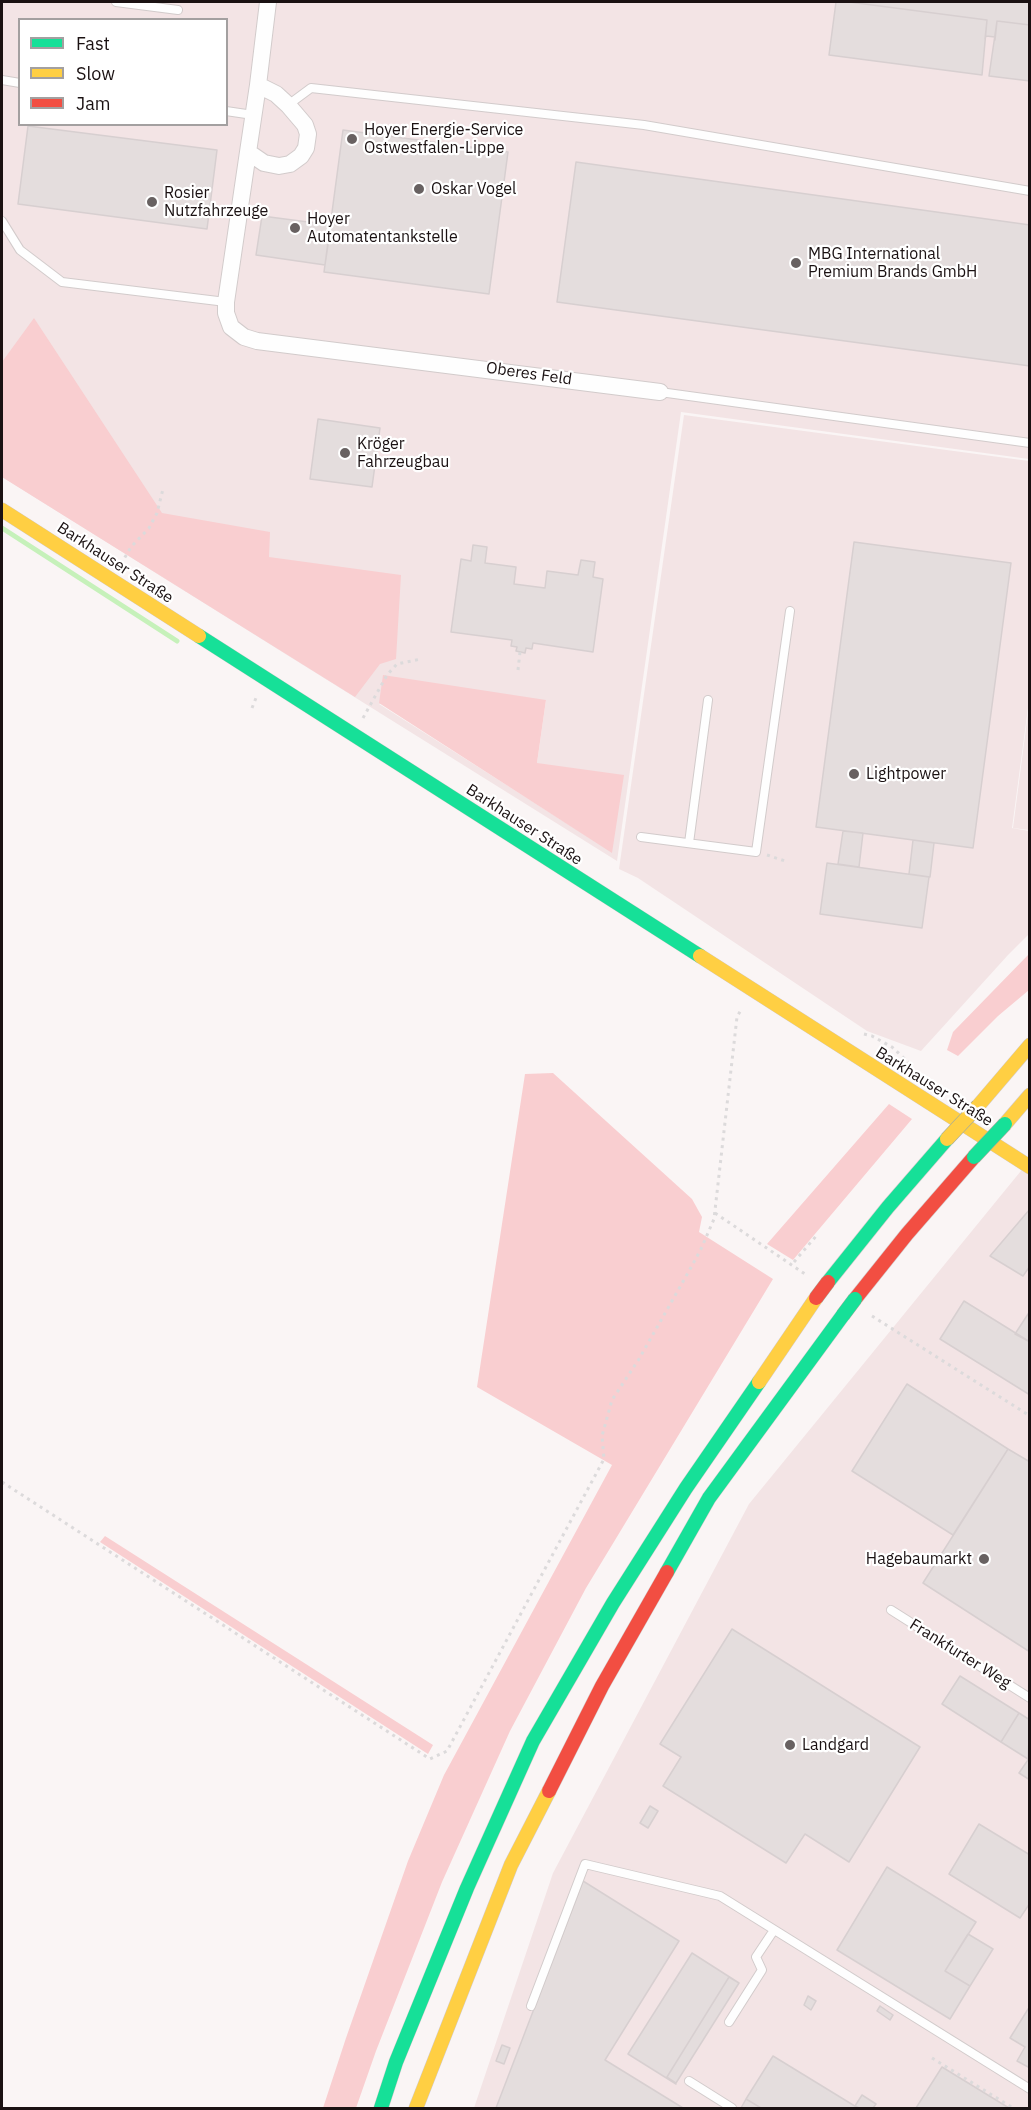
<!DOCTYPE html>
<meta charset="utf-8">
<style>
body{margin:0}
#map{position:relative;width:1031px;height:2110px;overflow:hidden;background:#faf5f5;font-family:"IBM Plex Sans",sans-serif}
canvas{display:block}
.frame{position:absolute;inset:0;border:3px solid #1a1112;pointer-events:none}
.legend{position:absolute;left:18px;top:18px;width:210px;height:108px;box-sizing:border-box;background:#fff;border:2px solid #a3a0a0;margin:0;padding:8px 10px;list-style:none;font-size:18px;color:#1a1112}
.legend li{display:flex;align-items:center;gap:12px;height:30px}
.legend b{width:30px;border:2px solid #a3a0a0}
</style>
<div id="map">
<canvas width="1031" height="2110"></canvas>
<div class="frame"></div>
<ul class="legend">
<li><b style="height:8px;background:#16e098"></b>Fast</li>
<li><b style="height:8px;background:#ffcf43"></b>Slow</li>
<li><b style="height:8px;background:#f24e42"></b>Jam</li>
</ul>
</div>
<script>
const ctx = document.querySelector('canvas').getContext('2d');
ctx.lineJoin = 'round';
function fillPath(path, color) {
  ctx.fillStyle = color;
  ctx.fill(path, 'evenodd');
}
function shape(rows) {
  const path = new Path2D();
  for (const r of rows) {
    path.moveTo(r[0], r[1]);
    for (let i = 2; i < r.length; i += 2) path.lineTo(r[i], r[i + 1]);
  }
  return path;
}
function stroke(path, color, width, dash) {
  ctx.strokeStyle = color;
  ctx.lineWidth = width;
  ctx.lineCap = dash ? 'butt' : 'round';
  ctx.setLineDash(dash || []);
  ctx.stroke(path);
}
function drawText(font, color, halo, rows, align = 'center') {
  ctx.font = font + ' "IBM Plex Sans",sans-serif';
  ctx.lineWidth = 4.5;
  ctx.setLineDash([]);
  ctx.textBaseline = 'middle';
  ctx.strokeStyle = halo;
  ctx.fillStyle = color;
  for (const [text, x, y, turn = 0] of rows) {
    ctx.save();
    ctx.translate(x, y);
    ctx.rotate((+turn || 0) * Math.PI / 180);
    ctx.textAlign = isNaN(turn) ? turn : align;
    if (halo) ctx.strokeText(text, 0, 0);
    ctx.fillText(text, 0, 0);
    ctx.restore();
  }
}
fillPath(shape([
 [2,2,1029,2,1029,459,681,412,617,861,2,477],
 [20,20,226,20,226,124,20,124],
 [546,700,537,763,612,852,379,704],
 [684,415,1029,461,1030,693,1012,828,1029,831,1029,934,1008,955,921,1051,867,1031,638,878,619,869],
 [1029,705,1030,830,1029,830,1013,828],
 [1029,1161,1029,2108,474,2108,553,1873,749,1504]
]), '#f3e4e5');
fillPath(shape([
 [34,318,162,513,270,532,269,557,401,575,396,659,380,664,355,697,2,477,2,362],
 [383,675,546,700,537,763,624,775,612,853,379,703],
 [1029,954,1029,990,998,1016,958,1056,947,1050,953,1032],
 [553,1073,692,1199,702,1217,699,1232,773,1279,586,1588,510,1731,442,1882,376,2051,356,2108,323,2108,346,2038,408,1861,444,1775,612,1465,477,1387,525,1074],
 [889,1104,912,1119,793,1260,767,1244],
 [105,1536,433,1745,428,1754,100,1542]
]), '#f9ced0');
stroke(shape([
 [2,528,177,641]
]), '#c6f1ba', 5);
const building = shape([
 [836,2,849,2,987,20,982,75,829,55,836,2],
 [849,2,1030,2,1030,25,997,21,995,40,995,37,986,36,985,39,987,20,849,2],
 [997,21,1030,25,1030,81,989,76,997,21],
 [28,126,217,150,207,229,18,204,28,126],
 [343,130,508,152,489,294,324,272,343,130],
 [576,162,1030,225,1030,366,557,302,576,162],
 [262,216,331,225,325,265,256,255,262,216],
 [318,419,380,428,372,487,310,479,318,419],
 [854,542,1011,563,973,848,816,827,854,542],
 [473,545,487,547,485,563,516,567,514,584,545,588,547,571,578,575,581,560,595,562,593,577,603,579,593,652,533,643,532,649,526,648,525,653,516,651,517,647,511,646,512,640,451,632,461,559,471,561,473,545],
 [843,831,863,833,859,867,838,864,843,831],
 [913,840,934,843,930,877,909,874,913,840],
 [827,863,929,877,922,928,820,914,827,863],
 [1030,1209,1030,1266,1023,1276,990,1256,1030,1209],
 [964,1301,1030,1342,1030,1395,940,1339,964,1301],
 [1030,1311,1030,1342,1015,1334,1030,1311],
 [907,1384,1008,1449,953,1535,852,1471,907,1384],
 [1008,1449,1030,1462,1030,1652,923,1583,1008,1449],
 [732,1629,920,1747,849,1862,805,1834,786,1863,663,1786,681,1757,660,1744,732,1629],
 [960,1676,1019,1713,1001,1742,942,1704,960,1676],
 [1019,1713,1030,1720,1028,1759,1001,1742,1019,1713],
 [1030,1757,1030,1780,1019,1773,1030,1757],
 [650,1806,658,1811,648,1828,640,1823,650,1806],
 [979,1824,1030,1855,1030,1903,1020,1918,949,1874,979,1824],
 [887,1867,976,1922,945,1971,970,1986,950,2019,837,1950,887,1867],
 [583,1881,679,1941,605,2060,683,2108,496,2108,583,1881],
 [968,1934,993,1949,970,1986,945,1971,968,1934],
 [692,1953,739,1983,729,1977,667,2077,676,2084,628,2054,692,1953],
 [729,1977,739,1983,676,2083,667,2077,729,1977],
 [808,1996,816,2001,811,2010,804,2005,808,1996],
 [880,2006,893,2015,890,2020,877,2011,880,2006],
 [1030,2006,1030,2068,1017,2061,1025,2047,1010,2038,1030,2006],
 [502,2045,510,2048,504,2064,496,2061,502,2045],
 [773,2056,858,2108,761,2108,746,2099,773,2056],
 [942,2067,1009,2108,916,2108,942,2067],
 [862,2095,876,2104,873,2108,859,2108,855,2106,862,2095],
 [746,2099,761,2108,741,2108,746,2099]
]);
fillPath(building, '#e4dddd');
stroke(building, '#d7cfd0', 1.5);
const lane = shape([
 [116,2,178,10],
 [2,80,20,83],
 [288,105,311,88,644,125,1030,191],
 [226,111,253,115],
 [2,221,20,250,62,282,226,302],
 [660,392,1030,443],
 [641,837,756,852,790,611],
 [689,843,708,700],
 [891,1610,1030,1698],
 [531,2006,585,1864,720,1896,1030,2089],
 [729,2022,762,1970,756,1957,774,1930],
 [689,2081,732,2108]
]);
const street = shape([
 [258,85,248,152,264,163,279,166,290,164,301,156,306,148,308,134,305,125,288,105,276,94,258,85,268,2],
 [248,152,226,302,226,313,231,327,244,337,257,341,660,392]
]);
const fast = shape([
 [199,636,700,956],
 [828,1282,888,1207,947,1139],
 [667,1572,709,1498,843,1315],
 [381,2108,396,2062,467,1888,533,1741,613,1603,686,1488,759,1382]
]);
const slow = shape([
 [2,510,199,636],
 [700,956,1030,1167],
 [978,1106,1030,1045],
 [1005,1124,1030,1095],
 [759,1382,816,1298],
 [416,2108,511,1865,549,1791]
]);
const jam = shape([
 [855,1299,907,1234,974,1157],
 [549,1791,602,1686,667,1572]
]);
stroke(lane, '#d2cbcb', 10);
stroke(street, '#d2cbcb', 18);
stroke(fast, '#d2cbcb', 15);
stroke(slow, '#d2cbcb', 15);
stroke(jam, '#d2cbcb', 15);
stroke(shape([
 [121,564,131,547,149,528,157,513,163,489],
 [518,670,520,652],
 [252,708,256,698],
 [363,718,387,675,397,664,421,659],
 [767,855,788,862],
 [864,1034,872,1036,892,1047,908,1062],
 [715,1213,805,1274],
 [794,1262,817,1235],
 [872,1316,1030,1416],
 [2,1482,430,1759,447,1751,604,1459,602,1436,612,1400,639,1359,689,1271,701,1249,714,1219,737,1017,742,1008],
 [932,2058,1013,2108]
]), '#dcdadb', 3, [3, 4.5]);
stroke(lane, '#fefefe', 8);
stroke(street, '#fefefe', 16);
stroke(fast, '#16e098', 14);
stroke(slow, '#ffcf43', 14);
stroke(jam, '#f24e42', 14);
const fastBridge = shape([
 [974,1157,1005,1124],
 [843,1315,855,1299]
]);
const slowBridge = shape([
 [947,1139,978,1106]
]);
const jamBridge = shape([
 [816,1298,828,1282]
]);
stroke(fastBridge, '#a3ab9c', 15, []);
stroke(slowBridge, '#a3ab9c', 15, []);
stroke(jamBridge, '#a3ab9c', 15, []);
stroke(fastBridge, '#16e098', 14);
stroke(slowBridge, '#ffcf43', 14);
stroke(jamBridge, '#f24e42', 14);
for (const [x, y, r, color] of [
 [352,139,6,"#686161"],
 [419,189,6,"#686161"],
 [152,202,6,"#686161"],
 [295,228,6,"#686161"],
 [796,263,6,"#686161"],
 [345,453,6,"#686161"],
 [854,774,6,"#686161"],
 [984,1559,6,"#686161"],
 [790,1745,6,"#686161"]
]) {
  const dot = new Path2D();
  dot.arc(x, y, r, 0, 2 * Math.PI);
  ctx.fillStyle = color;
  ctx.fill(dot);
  stroke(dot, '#fff', 2);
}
drawText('16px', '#1a1112', '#fff', [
 ["Hoyer Energie-Service",364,130],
 ["Ostwestfalen-Lippe",364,148],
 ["Oskar Vogel",431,189],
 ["Rosier",164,193],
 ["Nutzfahrzeuge",164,211],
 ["Hoyer",307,219],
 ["Automatentankstelle",307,237],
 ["MBG International",808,254],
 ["Premium Brands GmbH",808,272],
 ["Kröger",357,444],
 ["Fahrzeugbau",357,462],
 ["Lightpower",866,774],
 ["Hagebaumarkt",972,1559,"right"],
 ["Landgard",802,1745]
], 'left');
drawText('16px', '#1a1112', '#fff', [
 ["Oberes Feld",529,374,8],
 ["Barkhauser Straße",115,563,33],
 ["Barkhauser Straße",524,825,33],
 ["Barkhauser Straße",934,1087,32],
 ["Frankfurter Weg",960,1654,32]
]);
</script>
